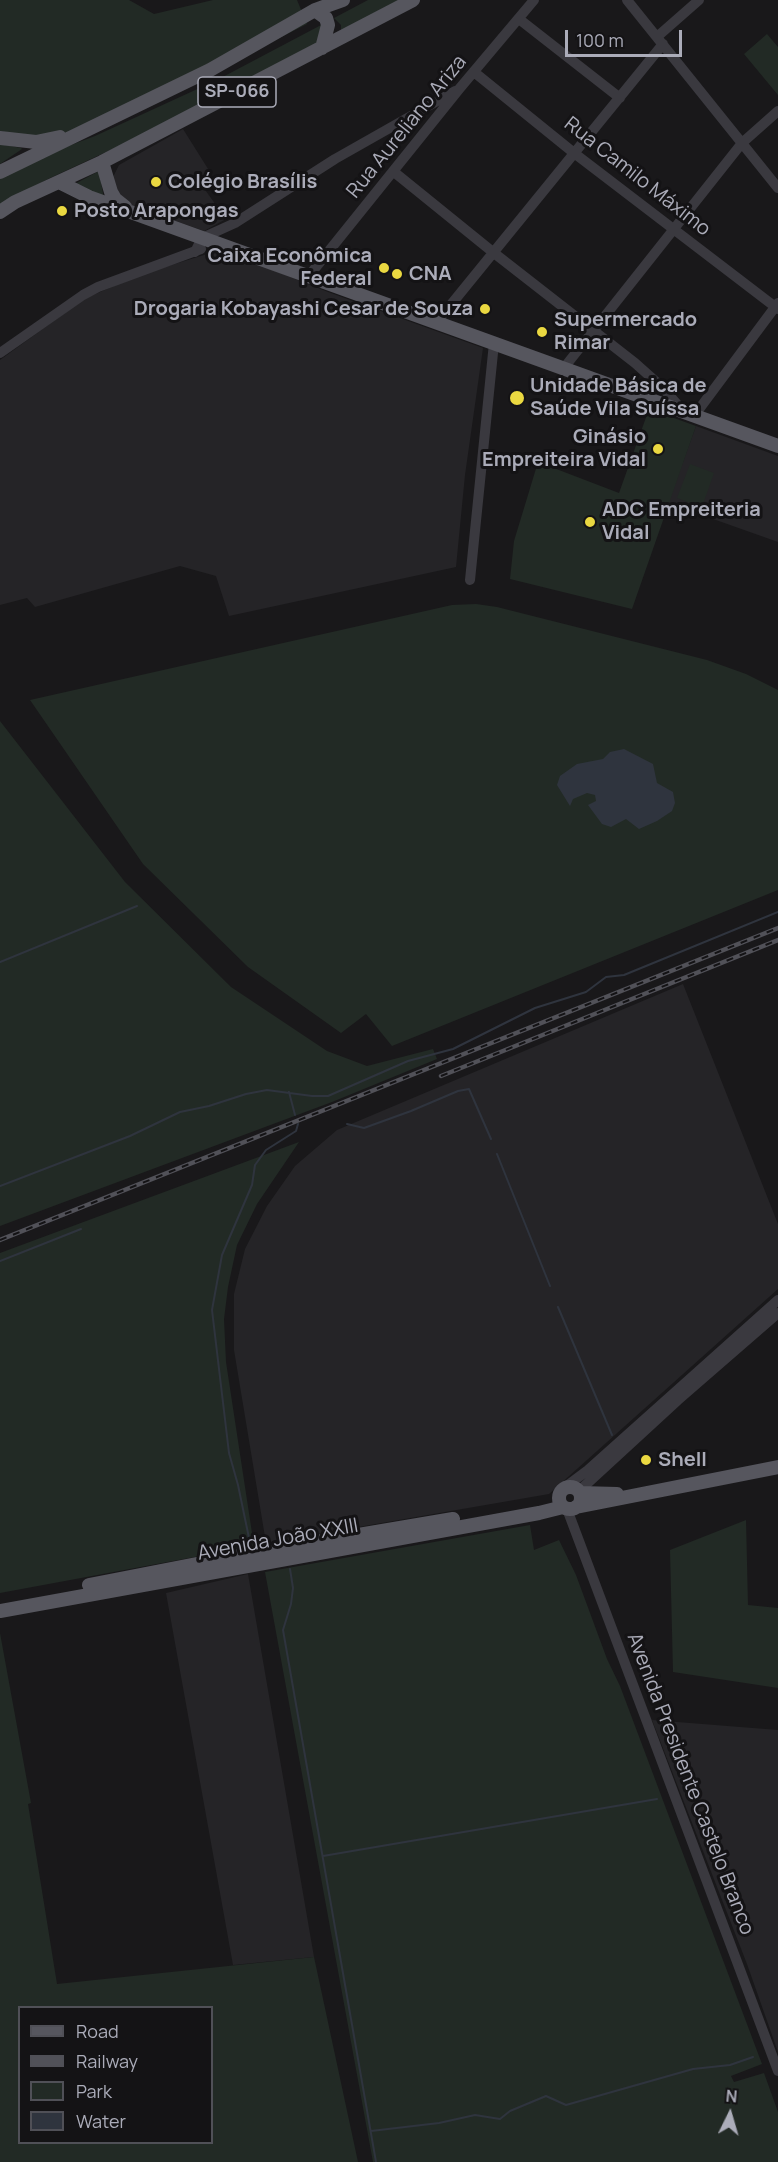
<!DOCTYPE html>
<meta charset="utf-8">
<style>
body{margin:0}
#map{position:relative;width:778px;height:2162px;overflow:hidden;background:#19181a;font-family:Manrope,sans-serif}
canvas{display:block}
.legend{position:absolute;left:18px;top:2006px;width:195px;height:138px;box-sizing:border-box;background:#141315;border:2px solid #505057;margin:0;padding:8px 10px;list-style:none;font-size:18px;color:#abacb9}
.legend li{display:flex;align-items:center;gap:12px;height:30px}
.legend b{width:30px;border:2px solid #505057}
.north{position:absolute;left:700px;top:2084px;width:60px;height:60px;-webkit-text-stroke:4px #141315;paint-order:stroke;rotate:5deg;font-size:16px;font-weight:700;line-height:24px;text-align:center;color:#abacb9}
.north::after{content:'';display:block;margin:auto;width:21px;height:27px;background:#abacb9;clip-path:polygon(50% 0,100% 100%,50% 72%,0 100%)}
.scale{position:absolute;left:565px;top:30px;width:117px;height:27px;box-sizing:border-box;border:3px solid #abacb9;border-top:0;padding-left:8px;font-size:18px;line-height:21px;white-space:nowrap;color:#abacb9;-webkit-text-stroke:4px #141315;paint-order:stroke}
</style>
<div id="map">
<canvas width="778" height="2162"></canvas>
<ul class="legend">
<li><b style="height:8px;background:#56565e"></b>Road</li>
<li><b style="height:8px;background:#515158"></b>Railway</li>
<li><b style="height:16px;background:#222a25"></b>Park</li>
<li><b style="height:16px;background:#2f343e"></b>Water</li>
</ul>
<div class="north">N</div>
<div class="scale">100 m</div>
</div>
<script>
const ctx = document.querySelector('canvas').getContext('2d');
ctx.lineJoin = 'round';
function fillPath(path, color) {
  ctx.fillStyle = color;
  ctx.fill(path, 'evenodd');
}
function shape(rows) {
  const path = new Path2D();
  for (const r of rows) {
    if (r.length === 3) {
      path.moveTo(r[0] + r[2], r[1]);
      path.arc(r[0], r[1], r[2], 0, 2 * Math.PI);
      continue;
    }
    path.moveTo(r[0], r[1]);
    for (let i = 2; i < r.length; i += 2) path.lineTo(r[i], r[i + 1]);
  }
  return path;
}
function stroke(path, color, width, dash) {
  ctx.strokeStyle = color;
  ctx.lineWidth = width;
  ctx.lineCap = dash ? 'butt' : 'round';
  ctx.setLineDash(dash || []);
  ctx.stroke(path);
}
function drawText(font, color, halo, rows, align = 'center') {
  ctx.font = font + ' Manrope,sans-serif';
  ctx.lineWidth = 6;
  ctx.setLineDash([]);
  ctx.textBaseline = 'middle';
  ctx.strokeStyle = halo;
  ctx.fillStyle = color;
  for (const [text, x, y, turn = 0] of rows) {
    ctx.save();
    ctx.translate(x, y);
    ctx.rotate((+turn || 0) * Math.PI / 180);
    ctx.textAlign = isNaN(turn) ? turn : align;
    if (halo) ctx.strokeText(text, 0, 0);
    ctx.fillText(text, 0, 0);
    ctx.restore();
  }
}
fillPath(shape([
 [183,129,210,172,198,180,226,219,204,231,128,204,119,198,113,177,119,165],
 [217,251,230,253,328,292,483,348,465,475,456,567,229,616,216,576,180,566,35,607,27,598,0,605,0,360,84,299,139,275],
 [696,426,778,456,778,542,668,503],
 [683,984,778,1224,778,1289,549,1494,266,1543,234,1350,234,1294,245,1249,267,1206,295,1166,337,1130],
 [248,1574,314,1957,233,1965,166,1593],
 [652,1720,778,1730,778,2052,747,1964]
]), '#252427');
fillPath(shape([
 [0,0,129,0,154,14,213,0,297,0,307,24,246,55,74,132,39,136,16,135,0,131],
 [368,0,406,0,341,34,341,25,334,18],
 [323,24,332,35,175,120,50,178,0,204,0,178,39,157,95,136,217,80],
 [767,34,778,47,778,95,744,54],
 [0,144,21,148,22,149,0,164],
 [99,171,104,199,71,186],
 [649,409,696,426,632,609,510,579,514,541,538,462,619,493],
 [690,464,714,473,702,507,677,498],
 [476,604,497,607,707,660,746,674,778,690,778,890,392,1046,366,1014,341,1033,248,967,143,864,30,700,452,605],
 [0,721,125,882,231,987,327,1051,367,1066,433,1049,437,1059,332,1102,0,1226],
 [299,1142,257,1204,237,1245,228,1287,224,1319,226,1362,254,1546,0,1593,0,1253],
 [746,1520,748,1605,778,1608,778,1688,673,1672,670,1550],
 [530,1525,534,1550,559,1540,576,1575,607,1659,620,1686,762,2064,731,2076,734,2082,764,2073,778,2112,778,2162,373,2162,265,1572],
 [0,1633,31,1803,28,1804,57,1984,314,1957,358,2162,0,2162],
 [20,2008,212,2008,212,2142,20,2142]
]), '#222a25');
fillPath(shape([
 [624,749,653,764,657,783,673,792,675,803,672,811,657,821,639,829,626,819,611,827,602,824,588,805,596,801,595,795,587,793,573,799,570,806,557,785,560,776,577,764,603,759,610,752]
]), '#2f343e');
stroke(shape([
 [0,962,137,906],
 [289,1092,295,1115],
 [347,1124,364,1128,411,1111,458,1091,469,1089,491,1139],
 [497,1154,550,1286],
 [0,1186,130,1136,180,1112,209,1106,246,1094,267,1090,312,1096,328,1096,408,1061,453,1049,535,1008,586,992,606,977,624,975,778,912],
 [0,1261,81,1229],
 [558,1307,612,1435],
 [249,1538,238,1485,229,1453,212,1310,222,1255,252,1185,255,1165,266,1150,296,1131,298,1124],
 [290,1569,293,1588,291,1604,283,1630,376,2162],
 [323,1856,657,1799],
 [371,2131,439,2123,475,2115,500,2119,510,2111,546,2096,566,2105,693,2069,730,2065,753,2057]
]), '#2f343e', 2);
stroke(shape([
 [627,0,778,188],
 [519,19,620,98],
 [658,36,699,0],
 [474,72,574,153,778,309],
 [394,172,494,253,635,363,663,388,683,411],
 [195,252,202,238,235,223,335,159,455,91],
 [308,277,460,88,534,0],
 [436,323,663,44],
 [0,353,83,295,98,287,201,249],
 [563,369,742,143,778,111],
 [694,416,778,303],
 [470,580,494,343],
 [564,1488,588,1470,778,1300],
 [579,1491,678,1400,778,1313],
 [567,1509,778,2071]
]), '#3a393f', 10);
stroke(shape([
 [315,10,326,18,328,25,322,48],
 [0,138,36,142,60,137],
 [102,162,111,192,115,199,125,207],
 [0,172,210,70,315,10,343,0],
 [59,182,89,197,778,446],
 [0,212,15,202,102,162,413,0],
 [570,1498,11],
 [580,1493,617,1494],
 [576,1507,778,1467],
 [89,1585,258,1552,453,1519],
 [0,1611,539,1513,563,1507]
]), '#56565e', 14);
const rail = shape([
 [441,1076,778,940],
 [0,1240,778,928]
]);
stroke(rail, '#515158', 4.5);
stroke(rail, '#141315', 2, [7]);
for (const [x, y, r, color] of [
 [156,182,6,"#ead841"],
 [62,211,6,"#ead841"],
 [384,268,6,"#ead841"],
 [397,274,6,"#ead841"],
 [485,309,6,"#ead841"],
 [542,332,6,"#ead841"],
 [517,398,8,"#ead841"],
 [658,449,6,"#ead841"],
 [590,522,6,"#ead841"],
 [646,1460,6,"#ead841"]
]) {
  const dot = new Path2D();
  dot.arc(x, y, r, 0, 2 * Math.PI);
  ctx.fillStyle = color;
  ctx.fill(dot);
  stroke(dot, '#141315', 2);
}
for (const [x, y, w] of [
 [237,92,78]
]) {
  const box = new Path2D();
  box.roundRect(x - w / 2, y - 15, w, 30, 4.5);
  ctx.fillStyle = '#141315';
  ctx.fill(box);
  stroke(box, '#abacb9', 1.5);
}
drawText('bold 18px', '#abacb9', null, [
 ["SP-066",237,92]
]);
drawText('20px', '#abacb9', '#141315', [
 ["Rua Aureliano Ariza",407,127,-51],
 ["Rua Camilo Máximo",637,177,38],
 ["Avenida João XXIII",278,1540,-10],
 ["Avenida Presidente Castelo Branco",690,1784,69]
]);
drawText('bold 20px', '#abacb9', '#141315', [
 ["Colégio Brasílis",168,182],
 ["Posto Arapongas",74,211],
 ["Caixa Econômica",372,256,"right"],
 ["Federal",372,279,"right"],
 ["CNA",409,274],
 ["Drogaria Kobayashi Cesar de Souza",473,309,"right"],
 ["Supermercado",554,320],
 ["Rimar",554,343],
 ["Unidade Básica de",530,386],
 ["Saúde Vila Suíssa",530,409],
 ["Ginásio",646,437,"right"],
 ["Empreiteira Vidal",646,460,"right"],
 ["ADC Empreiteria",602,510],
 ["Vidal",602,533],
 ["Shell",658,1460]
], 'left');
</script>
